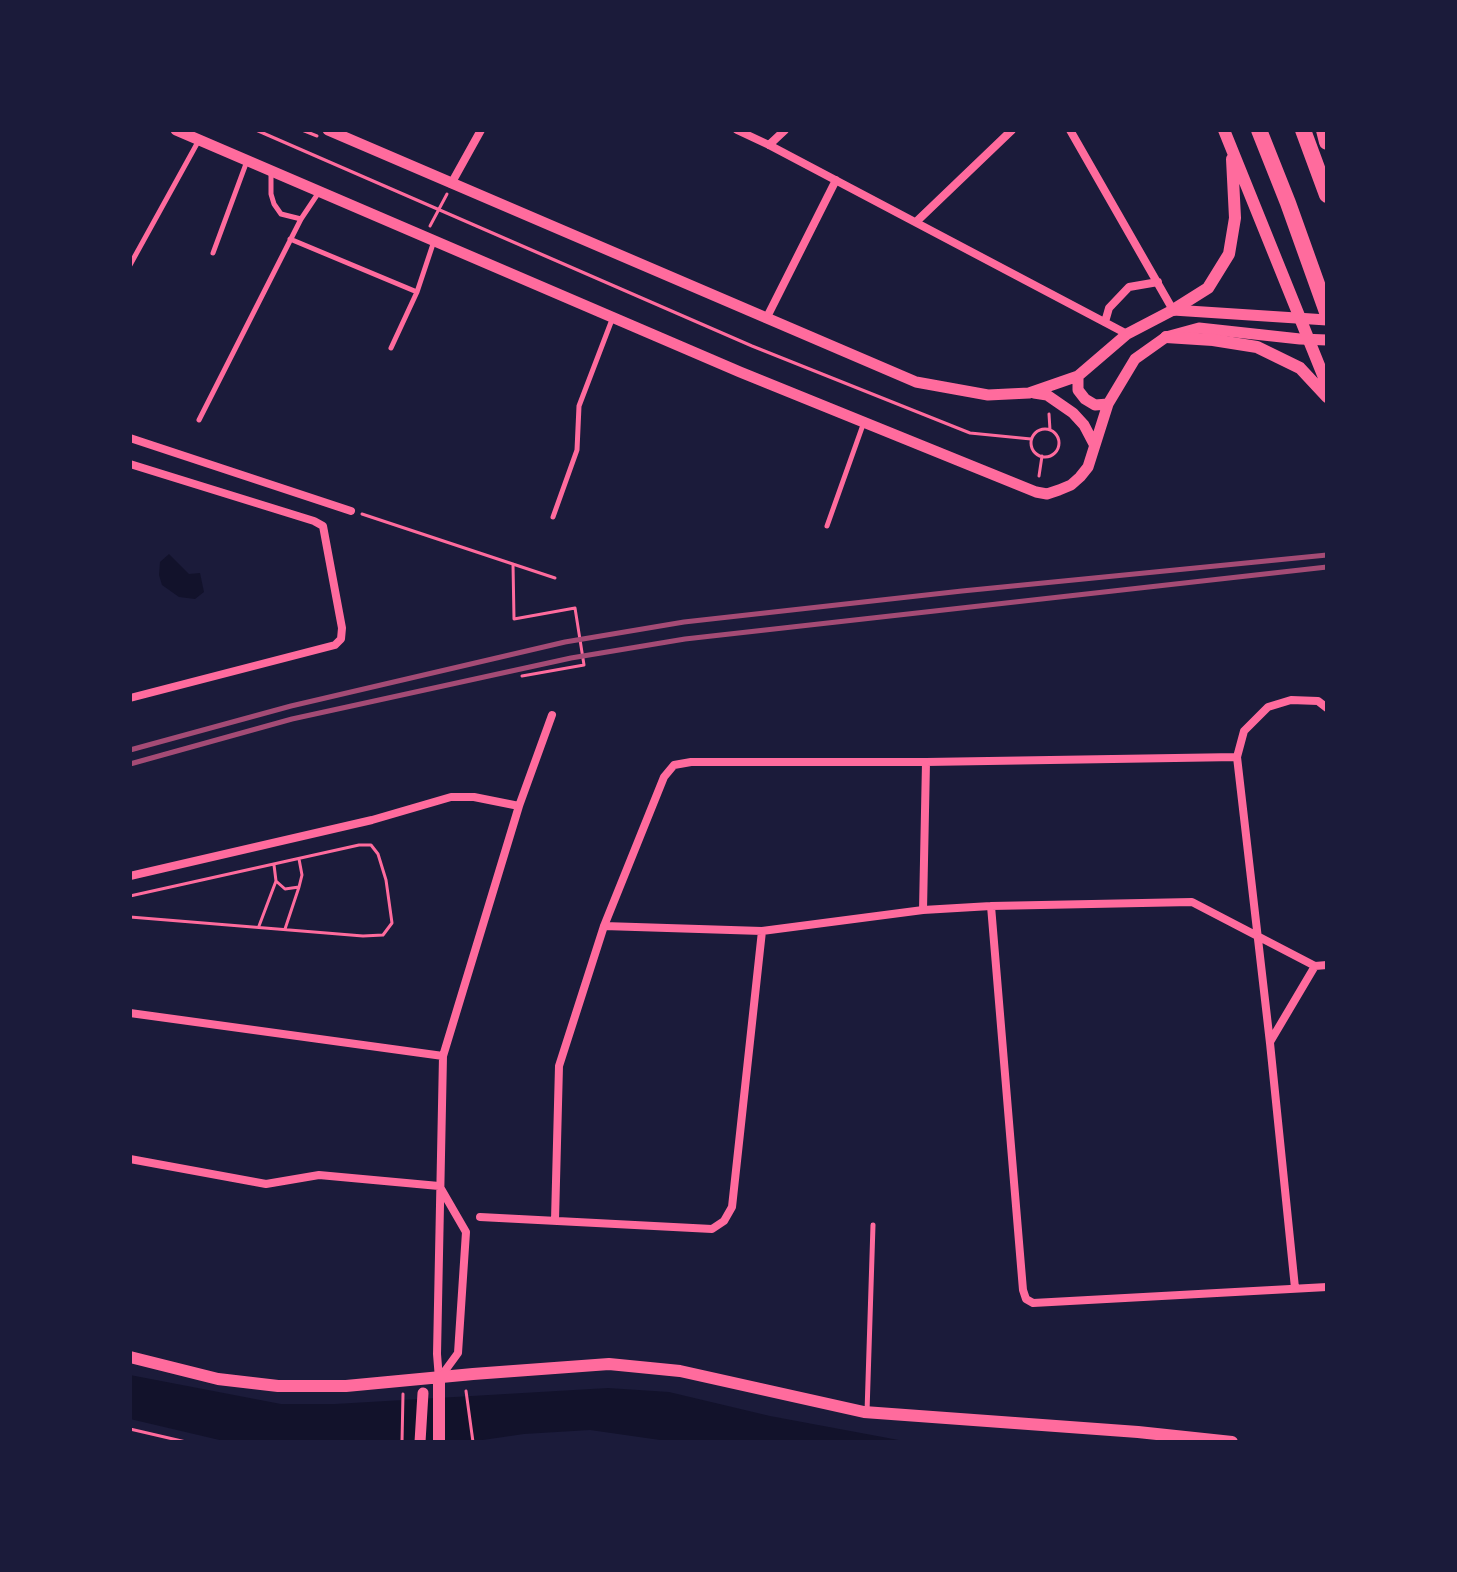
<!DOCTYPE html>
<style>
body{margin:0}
#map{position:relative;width:1457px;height:1572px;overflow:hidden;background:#1b1b3a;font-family:"Roboto Condensed",sans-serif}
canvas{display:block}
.frame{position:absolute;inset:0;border:132px solid #1b1b3a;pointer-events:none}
</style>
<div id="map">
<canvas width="1457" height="1572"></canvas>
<div class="frame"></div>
</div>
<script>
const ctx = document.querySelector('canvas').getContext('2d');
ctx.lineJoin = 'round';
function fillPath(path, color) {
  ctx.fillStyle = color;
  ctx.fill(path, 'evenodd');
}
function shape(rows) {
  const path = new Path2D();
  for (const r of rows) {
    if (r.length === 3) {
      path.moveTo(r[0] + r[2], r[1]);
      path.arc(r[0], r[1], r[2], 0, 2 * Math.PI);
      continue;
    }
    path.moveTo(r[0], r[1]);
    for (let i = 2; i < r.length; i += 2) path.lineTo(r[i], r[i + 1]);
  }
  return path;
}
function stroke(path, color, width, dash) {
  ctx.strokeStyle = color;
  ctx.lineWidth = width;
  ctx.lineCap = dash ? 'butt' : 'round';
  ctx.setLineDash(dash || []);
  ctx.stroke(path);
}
fillPath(shape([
 [169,554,189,574,200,573,204,592,195,599,179,597,162,585,159,575,160,562],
 [130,1375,281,1404,335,1404,608,1388,669,1392,770,1416,904,1441,926,1442,674,1442,590,1430,524,1434,469,1442,228,1442,130,1419]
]), '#12122b');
stroke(shape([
 [256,130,752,346,970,433,1031,439],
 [302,130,317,136],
 [430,226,447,194],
 [1049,414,1050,430],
 [1045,443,14],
 [1039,476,1042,456],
 [362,514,555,578],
 [513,564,514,619,575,608,584,665,522,676],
 [274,865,276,881,285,889,299,887,302,875,299,859],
 [130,896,359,845,371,845,378,854,386,880,392,923,383,935,363,936,130,917],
 [259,926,276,881],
 [285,929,299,887],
 [466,1391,473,1442],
 [130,1429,186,1442],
 [402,1442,403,1394]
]), '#ff6b9d', 3);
stroke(shape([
 [271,172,271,194,274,204,281,214,301,219,319,192],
 [290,239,417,292],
 [213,253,247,161],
 [130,265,199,140],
 [391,348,417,292,434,241],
 [199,420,301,219],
 [553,517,577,450,579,406,613,317],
 [827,526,864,422],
 [867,1412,873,1225]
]), '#ff6b9d', 5);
stroke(shape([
 [737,130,769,145,1127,334],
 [1070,130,1173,310],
 [769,145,785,130],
 [451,184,481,130],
 [916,222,1012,130],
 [766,319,836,180],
 [1105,322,1109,308,1129,287,1158,282],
 [130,438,351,511],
 [130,464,314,521,323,526,342,628,341,639,335,645,130,698],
 [130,876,372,820,451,797,474,797,519,806],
 [991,906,1023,1290,1026,1299,1033,1303,1327,1287],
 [923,910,926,762],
 [604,926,762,931,923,910,991,906,1192,902,1315,966,1327,965],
 [130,1013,443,1056],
 [1270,1042,1315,966],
 [130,1159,266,1184,319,1175,439,1186],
 [480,1217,712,1229,724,1221,732,1207,762,931],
 [555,1220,559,1066,604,926,664,777,674,765,691,762,926,762,1237,757],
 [1295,1288,1270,1043,1237,757,1244,731,1268,707,1291,700,1318,701,1327,708],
 [439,1379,437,1354,443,1056,519,806,552,715],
 [439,1379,458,1353,466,1232,440,1187]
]), '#ff6b9d', 8);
stroke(shape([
 [176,130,740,372,1036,492,1047,494,1059,490,1071,485,1080,477,1088,467,1108,404,1135,359,1166,337,1199,328,1300,339,1327,340],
 [328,130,916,382,988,395,1029,393,1078,376,1127,334,1173,310,1327,320],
 [1078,376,1078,390,1085,399,1095,405,1108,404],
 [1034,393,1047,395,1073,413,1084,425,1094,444],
 [420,1442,423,1393]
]), '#ff6b9d', 11);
stroke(shape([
 [1224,130,1327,385],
 [1173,310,1208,288,1229,254,1235,218,1232,159],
 [1166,337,1213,340,1257,347,1300,368,1327,397],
 [130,1357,218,1379,278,1386,346,1386,473,1374,609,1364,680,1371,864,1412,1138,1432,1232,1442],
 [439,1379,439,1442]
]), '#ff6b9d', 12);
stroke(shape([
 [1259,130,1288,203,1327,312],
 [1303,130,1327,195],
 [1324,130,1327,142]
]), '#ff6b9d', 16);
stroke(shape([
 [130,750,291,706,565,642,684,622,962,591,1327,555],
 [130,764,292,719,571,658,685,639,1327,567]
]), '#a44b75', 5);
</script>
